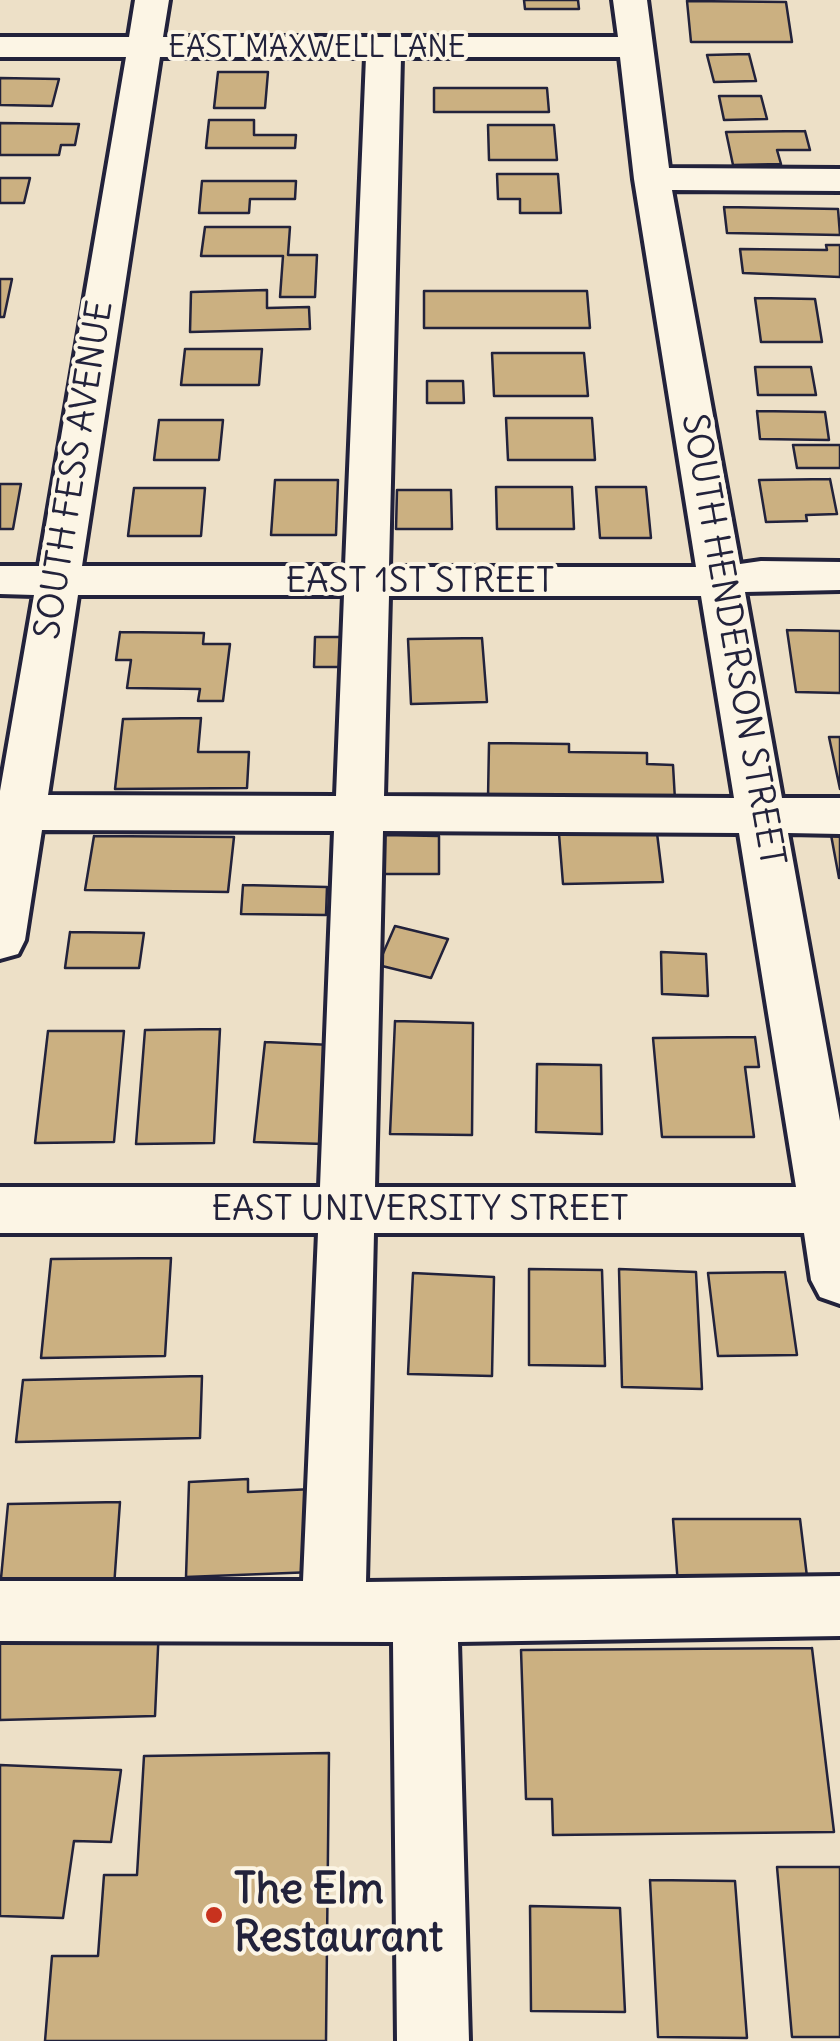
<!DOCTYPE html>
<style>
body{margin:0}
canvas{display:block;background:#ede0c7}
</style>
<canvas width="840" height="2041"></canvas>
<script>
const ctx = document.querySelector('canvas').getContext('2d');
ctx.lineJoin = 'round';
function fillPath(path, color) {
  ctx.fillStyle = color;
  ctx.fill(path, 'evenodd');
}
function shape(rows) {
  const path = new Path2D();
  for (const r of rows) {
    path.moveTo(r[0], r[1]);
    for (let i = 2; i < r.length; i += 2) path.lineTo(r[i], r[i + 1]);
  }
  return path;
}
function stroke(path, color, width, dash) {
  ctx.strokeStyle = color;
  ctx.lineWidth = width;
  ctx.lineCap = dash ? 'butt' : 'round';
  ctx.setLineDash(dash || []);
  ctx.stroke(path);
}
function drawText(font, color, halo, rows, align = 'center') {
  ctx.font = font + ' Delius,sans-serif';
  ctx.lineWidth = 8;
  ctx.setLineDash([]);
  ctx.textBaseline = 'middle';
  ctx.strokeStyle = halo;
  ctx.fillStyle = color;
  for (const [text, x, y, turn = 0] of rows) {
    ctx.save();
    ctx.translate(x, y);
    ctx.rotate((+turn || 0) * Math.PI / 180);
    ctx.textAlign = isNaN(turn) ? turn : align;
    if (halo) ctx.strokeText(text, 0, 0);
    ctx.fillText(text, 0, 0);
    ctx.restore();
  }
}
const building = shape([
 [524,0,578,0,579,9,525,9,524,0],
 [687,1,786,2,792,42,691,42,687,1],
 [749,54,756,81,714,82,707,55,749,54],
 [218,72,268,72,265,108,214,108,218,72],
 [0,78,59,79,52,106,0,105,0,78],
 [434,88,547,88,549,112,434,112,434,88],
 [719,96,761,96,767,119,724,120,719,96],
 [209,120,254,120,254,135,296,135,295,148,206,148,209,120],
 [0,123,79,124,75,145,61,145,59,155,0,155,0,123],
 [488,125,554,125,557,160,489,160,488,125],
 [805,131,810,150,777,150,781,164,733,165,726,132,805,131],
 [497,174,558,174,561,213,520,213,520,199,498,199,497,174],
 [0,178,30,178,24,203,0,203,0,178],
 [202,181,296,181,295,199,250,199,249,213,199,213,202,181],
 [724,207,838,209,840,235,727,233,724,207],
 [205,227,290,227,288,255,317,255,315,297,280,297,283,256,201,256,205,227],
 [826,245,840,245,840,277,743,273,740,249,827,250,826,245],
 [0,279,12,279,4,317,0,317,0,279],
 [267,290,267,308,309,307,310,329,190,332,191,292,267,290],
 [424,291,587,291,590,328,424,328,424,291],
 [755,298,815,299,822,342,761,342,755,298],
 [185,349,262,349,259,385,181,385,185,349],
 [492,353,584,353,588,396,494,396,492,353],
 [755,367,811,367,816,395,758,395,755,367],
 [427,381,463,381,464,403,427,403,427,381],
 [757,411,825,412,829,440,760,439,757,411],
 [506,418,592,418,595,460,508,460,506,418],
 [159,420,223,420,219,460,154,460,159,420],
 [793,445,840,445,840,468,797,468,793,445],
 [830,479,837,514,806,515,807,521,766,522,759,480,830,479],
 [275,480,338,480,336,535,271,535,275,480],
 [0,484,21,484,13,529,0,529,0,484],
 [496,487,572,487,574,529,497,529,496,487],
 [596,487,646,487,651,538,600,538,596,487],
 [134,488,205,488,201,536,128,536,134,488],
 [397,490,451,490,452,529,396,529,397,490],
 [787,630,840,631,840,693,796,692,787,630],
 [120,632,204,633,203,644,230,644,223,701,198,701,200,689,127,688,131,660,116,660,120,632],
 [315,637,359,637,358,667,314,667,315,637],
 [482,638,487,702,411,704,408,639,482,638],
 [201,718,198,752,249,752,247,788,115,789,123,719,201,718],
 [829,737,840,737,840,789,829,737],
 [489,743,569,744,569,752,647,753,647,764,673,765,675,800,488,798,489,743],
 [840,823,840,878,839,878,829,824,840,823],
 [657,833,663,882,563,884,559,834,657,833],
 [383,835,439,836,439,874,382,874,383,835],
 [94,836,234,837,228,892,85,890,94,836],
 [243,885,327,887,326,915,241,914,243,885],
 [395,926,448,939,431,978,378,965,395,926],
 [70,932,144,933,139,968,65,968,70,932],
 [661,952,706,954,708,996,662,994,661,952],
 [395,1021,473,1023,472,1135,390,1134,395,1021],
 [220,1029,214,1143,136,1144,145,1030,220,1029],
 [48,1031,124,1031,114,1142,35,1143,48,1031],
 [755,1037,759,1067,745,1067,754,1137,662,1137,653,1038,755,1037],
 [265,1042,332,1045,325,1144,254,1142,265,1042],
 [537,1064,601,1065,602,1134,536,1132,537,1064],
 [171,1258,165,1356,41,1358,51,1259,171,1258],
 [529,1269,602,1270,605,1366,529,1365,529,1269],
 [619,1269,696,1272,702,1389,622,1387,619,1269],
 [785,1272,797,1355,718,1356,708,1273,785,1272],
 [413,1273,494,1277,492,1376,408,1374,413,1273],
 [202,1376,200,1438,16,1442,23,1380,202,1376],
 [248,1479,248,1492,313,1489,314,1572,186,1577,189,1482,248,1479],
 [120,1502,114,1587,0,1589,8,1504,120,1502],
 [673,1519,800,1519,808,1585,678,1585,673,1519],
 [159,1626,155,1716,0,1720,0,1631,159,1626],
 [812,1648,834,1832,553,1835,552,1799,526,1799,521,1650,812,1648],
 [329,1753,326,2041,45,2041,52,1956,98,1956,104,1875,137,1875,144,1756,329,1753],
 [0,1765,121,1770,111,1842,74,1841,63,1918,0,1916,0,1765],
 [777,1867,840,1867,840,2037,792,2037,777,1867],
 [650,1880,735,1881,747,2038,658,2037,650,1880],
 [530,1906,620,1908,625,2012,531,2011,530,1906]
]);
fillPath(building, '#cbb081');
stroke(building, '#22223b', 2.5);
const minor = shape([
 [135,0,169,0,163,37,618,37,613,0,647,0,669,168,840,169,840,191,672,190,740,564,761,561,840,562,840,590,745,592,782,798,840,798,840,834,788,833,840,1121,840,1304,820,1297,811,1280,804,1233,374,1233,366,1582,840,1576,840,1636,458,1642,469,2041,397,2041,393,1642,0,1641,0,1581,303,1581,318,1233,0,1233,0,1187,320,1187,334,831,42,830,25,940,18,954,0,959,0,791,34,595,0,594,0,566,39,566,126,57,0,57,0,37,129,37,135,0],
 [160,57,366,57,345,566,82,566,160,57],
 [401,57,620,57,634,179,696,567,389,567,401,57],
 [78,595,344,595,336,796,48,795,78,595],
 [389,596,701,596,734,798,384,796,389,596],
 [383,831,739,833,796,1187,375,1187,383,831]
]);
stroke(minor, '#22223b', 8);
fillPath(minor, '#fcf5e5');
for (const [x, y, r, color] of [
 [214,1915,10,"#c8321e"]
]) {
  const dot = new Path2D();
  dot.arc(x, y, r, 0, 2 * Math.PI);
  ctx.fillStyle = color;
  ctx.fill(dot);
  stroke(dot, '#fcf5e5', 4);
}
drawText('30px', '#22223b', '#fcf5e5', [
 ["EAST MAXWELL LANE",317,48]
]);
drawText('35px', '#22223b', '#fcf5e5', [
 ["SOUTH FESS AVENUE",75,470,-81],
 ["EAST 1ST STREET",420,582],
 ["SOUTH HENDERSON STREET",732,640,80],
 ["EAST UNIVERSITY STREET",420,1210]
]);
drawText('bold 42px', '#22223b', '#fcf5e5', [
 ["The Elm",234,1891],
 ["Restaurant",234,1939]
], 'left');
</script>
